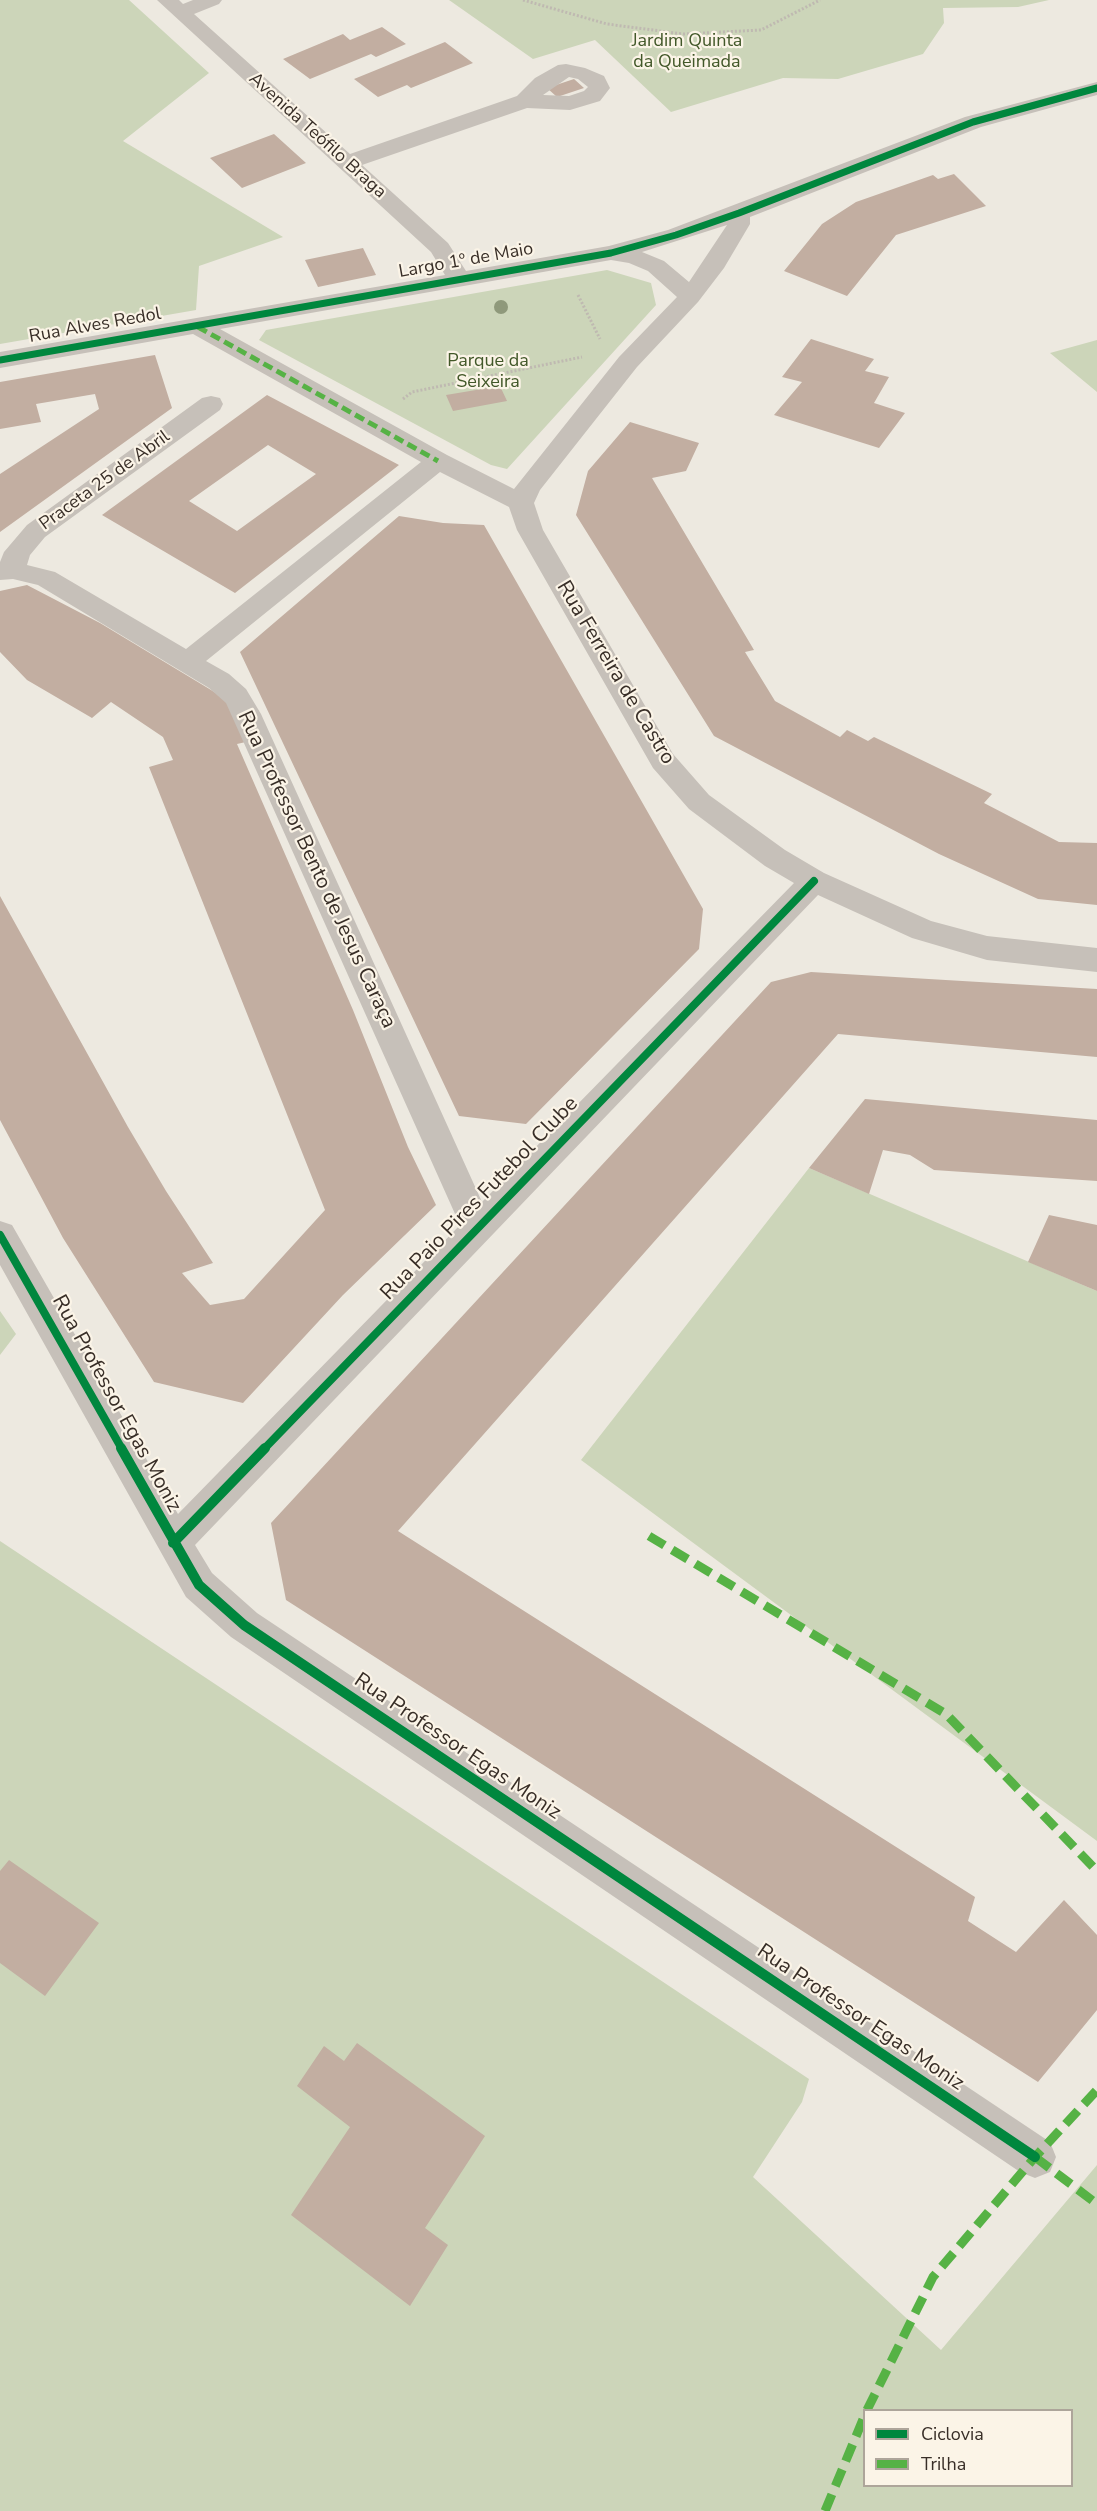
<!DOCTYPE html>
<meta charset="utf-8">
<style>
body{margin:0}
#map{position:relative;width:1097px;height:2511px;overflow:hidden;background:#ede9e0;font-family:"Nunito Sans",sans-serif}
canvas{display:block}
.legend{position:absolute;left:863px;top:2409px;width:210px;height:78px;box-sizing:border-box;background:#fbf4e7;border:2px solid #ada59a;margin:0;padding:8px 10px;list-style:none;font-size:18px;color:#382e27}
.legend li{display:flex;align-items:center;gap:12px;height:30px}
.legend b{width:30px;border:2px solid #ada59a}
</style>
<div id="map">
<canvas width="1097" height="2511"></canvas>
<ul class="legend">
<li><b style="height:8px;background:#00873e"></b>Ciclovia</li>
<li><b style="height:8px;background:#56b245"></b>Trilha</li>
</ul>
</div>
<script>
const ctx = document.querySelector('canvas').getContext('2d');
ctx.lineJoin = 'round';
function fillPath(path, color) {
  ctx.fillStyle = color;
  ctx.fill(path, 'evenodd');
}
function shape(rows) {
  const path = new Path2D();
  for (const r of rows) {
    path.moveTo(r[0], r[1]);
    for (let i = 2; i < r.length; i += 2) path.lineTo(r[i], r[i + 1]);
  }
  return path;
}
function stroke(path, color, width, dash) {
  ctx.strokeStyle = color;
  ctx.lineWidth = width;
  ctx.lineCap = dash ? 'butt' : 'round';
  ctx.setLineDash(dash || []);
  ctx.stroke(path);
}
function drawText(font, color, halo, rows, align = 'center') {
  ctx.font = font + ' "Nunito Sans",sans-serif';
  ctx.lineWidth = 4.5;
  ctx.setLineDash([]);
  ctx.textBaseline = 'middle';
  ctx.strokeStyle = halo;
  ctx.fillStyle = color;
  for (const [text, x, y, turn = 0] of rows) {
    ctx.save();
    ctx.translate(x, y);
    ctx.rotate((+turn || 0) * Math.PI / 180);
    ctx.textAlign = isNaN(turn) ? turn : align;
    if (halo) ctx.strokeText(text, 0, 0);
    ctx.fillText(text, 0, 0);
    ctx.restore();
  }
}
fillPath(shape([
 [0,0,129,0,209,73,123,141,283,237,199,266,196,310,0,344],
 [449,0,1049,0,1018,7,943,8,944,23,923,54,838,79,783,78,671,112,595,40,533,59],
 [607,270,651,283,656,305,507,469,491,465,259,340,266,330],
 [1097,340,1097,392,1050,353],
 [809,1168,1097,1291,1097,1841,581,1460],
 [0,1311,16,1334,0,1355],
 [0,1541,809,2079,802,2102,753,2177,941,2350,1097,2165,1097,2511,0,2511],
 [864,2410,1072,2410,1072,2486,864,2486]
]), '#ccd5b9');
fillPath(shape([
 [382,27,406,44,376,57,371,54,310,79,283,59,343,34,350,40],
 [445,42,473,63,411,88,407,85,378,97,354,79],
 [574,79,584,88,557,97,547,88],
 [274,134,306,163,242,188,210,158],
 [954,174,986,206,896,235,847,296,784,271,822,224,856,202,933,175,938,179],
 [363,248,376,275,318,287,305,260],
 [811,339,874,359,865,371,889,377,874,403,905,413,879,448,774,415,802,382,782,377],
 [155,355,172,408,0,532,0,474,99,409,95,394,36,404,41,422,0,429,0,382],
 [500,386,507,401,453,411,446,395],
 [267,395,399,465,235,593,102,515],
 [268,445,316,474,237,531,189,501],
 [630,422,699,443,686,471,652,478,754,650,745,652,775,701,840,737,847,730,868,741,874,737,992,794,984,803,1059,842,1097,843,1097,905,1038,899,939,854,714,736,576,515,588,471],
 [399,516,443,523,484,525,703,909,699,949,526,1124,459,1116,240,652],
 [27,585,100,623,226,699,250,741,237,744,353,1010,408,1147,436,1205,343,1295,243,1403,154,1382,63,1238,0,1120,0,896,128,1127,166,1191,213,1263,182,1273,210,1305,244,1299,325,1210,149,767,173,760,163,737,111,702,92,718,27,680,0,652,0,591],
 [811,972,1097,989,1097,1057,838,1034,398,1531,975,1897,968,1921,1016,1952,1064,1900,1097,1935,1097,2010,1038,2082,286,1600,271,1523,771,982],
 [865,1099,1097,1120,1097,1181,934,1170,910,1155,883,1150,869,1194,809,1168],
 [1049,1215,1097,1225,1097,1291,1028,1262],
 [9,1860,99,1923,45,1996,0,1963,0,1871],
 [357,2043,485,2136,425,2228,448,2245,410,2306,291,2215,350,2127,297,2086,324,2046,344,2061]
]), '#c2aea1');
stroke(shape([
 [523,0,607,24,683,34,761,30,820,0],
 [578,295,600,339],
 [403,399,412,392,582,357]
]), '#bfb9b1', 3, [2, 2]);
fillPath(shape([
 [157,0,179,0,183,4,193,0,222,0,219,4,194,14,350,154,517,96,535,78,558,65,566,64,585,68,604,76,610,88,600,101,570,110,527,108,362,165,448,243,466,271,609,246,668,230,965,117,1097,82,1097,95,981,127,750,217,750,224,724,268,698,302,637,367,540,490,534,503,543,530,673,754,709,795,785,850,824,873,931,921,987,936,1097,948,1097,972,987,960,912,938,818,895,195,1545,212,1573,257,1613,1050,2142,1056,2157,1050,2172,1035,2178,1020,2172,231,1637,186,1597,0,1265,0,1221,12,1225,178,1514,460,1225,226,703,209,688,38,585,13,579,0,580,0,562,4,552,27,525,202,398,211,396,220,398,223,404,220,410,45,537,30,555,27,565,55,572,186,649,421,462,193,334,0,368,0,352,445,275,431,252,157,0],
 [569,77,578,79,588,87,584,91,569,96,543,95,569,77],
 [727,225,689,282,664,261,642,252,727,225],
 [611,260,629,263,648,271,677,297,619,357,514,489,447,455,220,329,611,260],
 [440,472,509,507,517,530,653,768,689,809,765,866,794,883,482,1202,261,714,246,689,229,674,206,661,440,472]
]), '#c6c0b9');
stroke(shape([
 [198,327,438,461]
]), '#56b245', 5, [10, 5]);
stroke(shape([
 [649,1536,946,1714,1097,1871],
 [1035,2157,1097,2204],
 [867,2410,933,2277,1035,2157,1097,2090],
 [825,2511,864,2417]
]), '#56b245', 9, [18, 9]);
stroke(shape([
 [0,360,611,253,676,235,739,213,973,122,1097,88]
]), '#00873e', 7);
stroke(shape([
 [0,1235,122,1449],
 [264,1449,814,881]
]), '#00873e', 8);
stroke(shape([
 [121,1448,199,1585,244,1625,1035,2157],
 [173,1543,265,1448]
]), '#00873e', 10);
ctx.fillStyle = '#8f997b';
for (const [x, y] of [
 [501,307]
]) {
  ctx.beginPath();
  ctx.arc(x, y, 7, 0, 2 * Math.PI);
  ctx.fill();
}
drawText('18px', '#425829', '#fbf4e7', [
 ["Jardim Quinta",687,42],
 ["da Queimada",687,63],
 ["Parque da",488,362],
 ["Seixeira",488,383]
]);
drawText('18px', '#382e27', '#fbf4e7', [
 ["Avenida Teófilo Braga",317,136,42],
 ["Largo 1º de Maio",466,261,-10],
 ["Rua Alves Redol",95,326,-10],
 ["Praceta 25 de Abril",105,481,-36]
]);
drawText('21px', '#382e27', '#fbf4e7', [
 ["Rua Ferreira de Castro",615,673,59],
 ["Rua Professor Bento de Jesus Caraça",316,870,65],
 ["Rua Paio Pires Futebol Clube",480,1199,-46],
 ["Rua Professor Egas Moniz",116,1404,61],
 ["Rua Professor Egas Moniz",457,1747,34],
 ["Rua Professor Egas Moniz",860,2018,34]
]);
</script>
